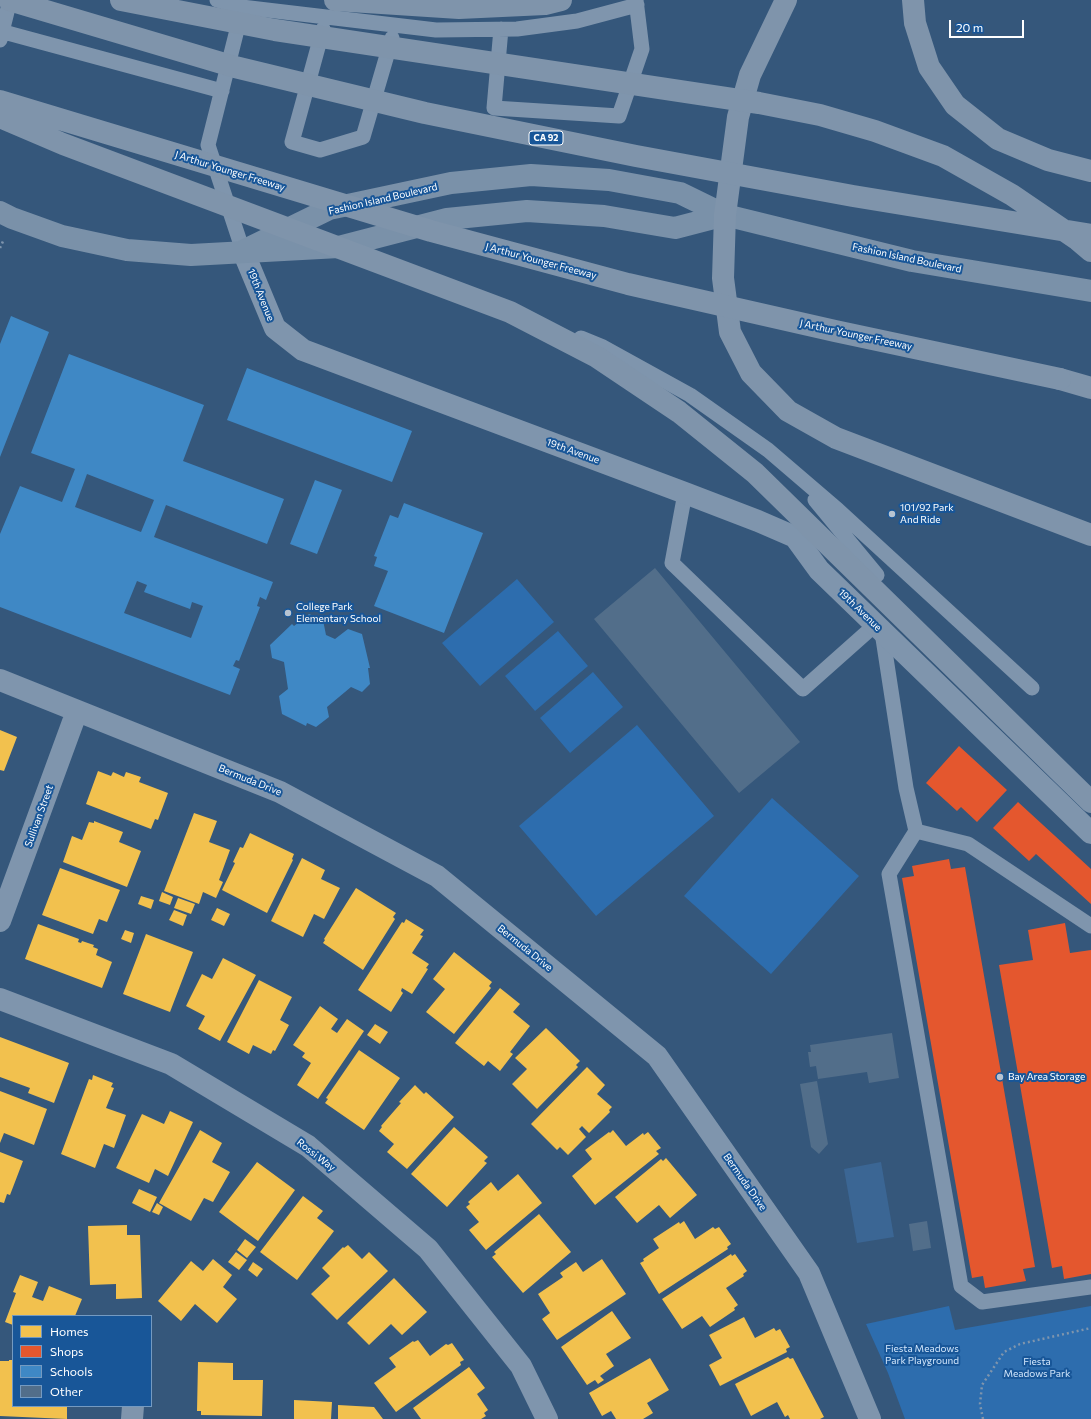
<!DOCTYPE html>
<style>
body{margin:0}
#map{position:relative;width:1091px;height:1419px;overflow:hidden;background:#35577b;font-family:Commissioner,sans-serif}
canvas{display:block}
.legend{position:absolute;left:12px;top:1315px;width:140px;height:92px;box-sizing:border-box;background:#185698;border:1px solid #749ac1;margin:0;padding:5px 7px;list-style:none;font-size:12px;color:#fff}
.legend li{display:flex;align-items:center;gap:8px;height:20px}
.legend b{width:20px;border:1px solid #749ac1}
.scale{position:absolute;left:949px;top:20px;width:75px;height:18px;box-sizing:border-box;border:2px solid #fff;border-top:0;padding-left:5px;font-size:12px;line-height:14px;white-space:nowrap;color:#fff;-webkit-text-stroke:3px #185698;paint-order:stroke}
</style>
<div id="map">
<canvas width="1091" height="1419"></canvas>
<ul class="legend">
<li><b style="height:11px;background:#f2c14e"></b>Homes</li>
<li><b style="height:11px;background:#e4572e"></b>Shops</li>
<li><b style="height:11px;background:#3f88c5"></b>Schools</li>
<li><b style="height:11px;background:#526e8a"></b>Other</li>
</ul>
<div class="scale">20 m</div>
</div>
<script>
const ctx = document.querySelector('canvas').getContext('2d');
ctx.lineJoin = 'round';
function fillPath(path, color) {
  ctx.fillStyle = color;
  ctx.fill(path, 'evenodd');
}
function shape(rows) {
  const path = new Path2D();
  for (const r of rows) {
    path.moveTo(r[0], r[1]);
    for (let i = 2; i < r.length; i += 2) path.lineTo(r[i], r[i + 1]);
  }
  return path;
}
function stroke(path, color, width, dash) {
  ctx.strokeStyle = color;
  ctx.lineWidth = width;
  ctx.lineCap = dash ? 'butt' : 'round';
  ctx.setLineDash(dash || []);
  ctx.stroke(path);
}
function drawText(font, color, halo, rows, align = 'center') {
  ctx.font = font + ' Commissioner,sans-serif';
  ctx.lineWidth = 4;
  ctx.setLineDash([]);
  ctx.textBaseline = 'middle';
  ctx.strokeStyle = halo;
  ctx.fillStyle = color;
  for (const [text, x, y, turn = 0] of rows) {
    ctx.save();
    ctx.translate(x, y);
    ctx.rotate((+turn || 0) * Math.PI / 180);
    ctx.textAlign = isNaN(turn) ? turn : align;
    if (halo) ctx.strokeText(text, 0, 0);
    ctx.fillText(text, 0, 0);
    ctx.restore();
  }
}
fillPath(shape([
 [517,579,554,622,480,686,442,643],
 [558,631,588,666,535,711,505,676],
 [593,672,623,707,570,753,540,718],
 [637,725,714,816,596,916,519,826],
 [772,798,859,876,771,974,684,896],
 [949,1306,955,1330,1091,1306,1091,1419,905,1419,888,1373,866,1324]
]), '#2d6dae');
fillPath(shape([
 [881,1162,894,1237,857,1243,844,1169]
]), '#3b6694');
fillPath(shape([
 [0,730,17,737,4,771,0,770],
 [98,771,111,776,113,772,124,777,126,772,141,777,139,782,168,793,158,820,155,819,151,829,86,804],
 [194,813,217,821,209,842,230,850,219,880,223,882,216,898,203,892,199,904,164,891],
 [94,821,123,832,119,842,141,851,127,887,63,862,72,836,82,840,89,822,94,823],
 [250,833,294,854,292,859,293,860,267,913,222,890,235,863,233,862,240,847,243,848],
 [302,858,325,870,321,879,340,888,324,919,314,914,303,937,271,921],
 [60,868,120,890,107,922,99,919,93,934,42,915],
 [356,888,396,913,393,917,395,919,363,970,323,943,325,940,324,939],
 [162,892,173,897,170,905,159,901],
 [141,896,154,900,151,909,138,904],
 [178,898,195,904,191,914,174,908],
 [217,908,230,914,224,926,211,920],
 [174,910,187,915,183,926,169,920],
 [406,919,424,930,420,935,423,936,412,953,429,964,426,968,428,969,412,994,402,988,401,991,403,993,391,1012,358,990,402,922,404,923],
 [38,924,79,939,78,942,81,943,82,941,94,945,93,947,98,949,96,955,112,962,102,988,25,959],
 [125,930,134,933,131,943,121,939],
 [146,934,193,952,170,1012,123,994],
 [454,952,492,982,489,986,491,988,454,1034,426,1012,445,989,433,979],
 [223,958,256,975,220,1041,198,1029,205,1016,186,1006,202,974,212,979],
 [259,980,292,997,280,1020,289,1025,275,1051,273,1050,271,1054,253,1045,249,1054,227,1042],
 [500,988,520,1004,513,1012,530,1026,510,1052,513,1054,500,1071,488,1061,484,1066,455,1043],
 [320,1006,338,1019,331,1029,337,1033,347,1019,364,1031,318,1099,297,1085,311,1063,302,1057,305,1053,293,1045],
 [375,1024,388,1032,380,1044,367,1035],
 [546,1028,580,1061,576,1065,578,1067,537,1109,512,1084,527,1069,515,1058],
 [0,1037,69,1063,54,1103,28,1093,30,1088,0,1077],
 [359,1050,400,1078,364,1130,325,1103,328,1099,326,1098],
 [587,1067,605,1085,597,1094,612,1107,609,1110,610,1112,589,1133,582,1126,579,1129,586,1137,568,1155,560,1147,557,1150,531,1124],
 [93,1075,113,1083,111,1087,114,1088,106,1108,126,1115,114,1148,104,1144,95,1168,61,1154,89,1079,92,1080],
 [415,1085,424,1094,426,1092,454,1117,407,1169,387,1152,394,1144,379,1131,382,1127,381,1126,401,1103,399,1102],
 [0,1091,47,1109,34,1145,4,1133,0,1143],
 [170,1111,193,1122,168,1176,155,1169,149,1183,116,1168,142,1114,164,1124],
 [454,1127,488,1157,484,1161,487,1163,447,1207,411,1174],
 [200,1130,222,1143,212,1162,230,1172,213,1202,204,1198,191,1221,159,1203],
 [613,1130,626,1146,643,1133,644,1135,648,1132,661,1148,656,1151,659,1154,595,1205,572,1176,592,1159,585,1150,609,1132,610,1133],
 [0,1152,23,1161,10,1195,7,1194,4,1203,0,1202],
 [666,1158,697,1195,670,1218,659,1205,637,1223,615,1197,661,1159,663,1161],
 [257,1162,295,1190,258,1241,219,1212],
 [518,1174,542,1203,486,1250,469,1230,479,1222,466,1207,470,1204,468,1202,491,1182,498,1191],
 [139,1189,157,1197,150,1212,132,1203],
 [303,1196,323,1211,317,1218,334,1231,297,1280,260,1252],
 [157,1203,163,1207,159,1215,152,1212],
 [539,1214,571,1252,523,1293,492,1257,496,1254,494,1252],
 [684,1221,695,1239,713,1227,715,1229,719,1227,731,1244,727,1247,728,1249,659,1294,640,1263,644,1261,643,1259,659,1248,653,1239,679,1222,680,1224],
 [127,1225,127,1235,140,1235,142,1298,116,1299,116,1284,90,1285,88,1226],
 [245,1239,256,1247,247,1258,237,1250],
 [348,1245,362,1259,369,1252,388,1271,337,1320,311,1294,330,1276,322,1268,343,1247,344,1248],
 [236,1252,247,1260,239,1270,228,1262],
 [731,1254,732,1256,735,1254,747,1271,743,1274,744,1276,726,1288,738,1305,734,1308,735,1310,710,1327,702,1316,682,1329,662,1299],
 [213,1259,232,1275,223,1287,237,1299,217,1323,195,1304,181,1321,158,1301,191,1261,203,1271],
 [602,1259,626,1294,557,1340,542,1319,550,1313,538,1294,563,1277,560,1273,576,1262,583,1272],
 [253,1262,263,1269,257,1277,248,1270],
 [20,1275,38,1282,32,1297,43,1301,49,1286,82,1299,75,1316,13,1316,13,1325,5,1322,16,1293,13,1292],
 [394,1278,427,1312,402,1335,391,1324,369,1345,347,1323],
 [612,1311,631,1338,606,1354,614,1366,600,1376,604,1380,598,1384,595,1380,587,1385,561,1347],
 [744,1317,755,1338,774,1328,776,1331,780,1329,790,1347,786,1349,787,1352,720,1386,709,1365,722,1358,709,1335],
 [418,1340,430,1356,446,1344,448,1345,452,1343,464,1360,460,1362,461,1365,396,1412,374,1383,396,1367,389,1358,413,1341,414,1342],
 [788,1357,790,1359,793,1358,824,1417,820,1419,790,1419,788,1415,785,1417,777,1402,751,1416,735,1384],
 [650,1358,669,1390,647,1403,653,1413,643,1419,616,1419,611,1411,602,1416,589,1393],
 [9,1360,13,1360,13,1406,67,1406,67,1419,0,1416,0,1361,9,1361],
 [198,1362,233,1363,233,1380,263,1380,262,1416,201,1415,201,1411,197,1411],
 [469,1367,485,1388,477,1394,488,1410,484,1413,486,1416,481,1419,421,1419,413,1408],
 [294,1400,332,1402,331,1419,294,1419],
 [338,1405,374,1407,383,1419,338,1419]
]), '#f2c14e');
fillPath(shape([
 [959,746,1007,790,977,822,961,807,957,811,926,783],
 [1018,802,1091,869,1091,904,1036,854,1029,861,993,828],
 [949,859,951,869,965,867,1035,1267,1023,1269,1026,1281,985,1288,983,1276,972,1278,902,878,914,876,912,866],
 [1065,923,1070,953,1091,950,1091,1274,1064,1279,1062,1266,1052,1268,999,965,1033,960,1028,930]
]), '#e4572e');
fillPath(shape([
 [11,316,49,332,0,457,0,344],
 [69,354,204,405,183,461,284,499,267,544,166,505,154,537,273,582,266,600,260,597,257,606,260,607,239,661,236,660,233,666,240,669,230,695,0,607,0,534,20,486,62,502,75,469,31,453],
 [87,474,154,500,141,532,75,507],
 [137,581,147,585,144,592,190,609,192,602,203,606,191,638,124,613],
 [247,368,412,431,392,482,227,420],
 [315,480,342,490,317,554,290,544],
 [404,503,483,533,444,633,374,606,388,571,374,566,377,557,374,556,390,515,398,518],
 [309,614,323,620,326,635,335,639,348,629,362,634,370,668,368,668,370,684,362,692,351,687,327,707,329,717,316,727,307,723,306,726,282,714,279,696,288,689,284,662,272,658,270,645,292,624,294,626]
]), '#3f88c5');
fillPath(shape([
 [655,568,800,742,739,793,594,619],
 [892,1033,899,1078,869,1083,867,1072,818,1079,816,1066,810,1067,808,1052,811,1052,810,1045],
 [817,1081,828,1144,819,1154,811,1147,800,1084],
 [927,1221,931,1248,913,1251,909,1224]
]), '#526e8a');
stroke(shape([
 [0,248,4,239],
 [983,1419,980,1404,982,1385,1004,1352,1020,1344,1091,1328]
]), '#7f95ad', 2.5, [2, 3]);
stroke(shape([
 [217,0,242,7,436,30,517,29,577,21,637,5],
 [241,14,208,145,243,251],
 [323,29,292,142,320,150,363,137,392,38],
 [501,29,494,108,619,116,642,49,636,0],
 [0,31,222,91],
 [0,40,10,0],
 [581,338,603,347,690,395,768,450,838,510,1032,688],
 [685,493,672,563,803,689,875,625],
 [815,500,877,575],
 [882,632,906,788,916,831,968,844,1091,926],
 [916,831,889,874,961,1286,982,1302,1091,1287]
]), '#7f95ad', 15);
stroke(shape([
 [243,251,275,328,303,350,685,493,758,521,795,537,819,570,1091,833],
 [0,680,280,792,437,876,657,1056,809,1273,870,1419],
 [0,921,77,711],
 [0,999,171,1064,308,1146,428,1249,521,1366,547,1419],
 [132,1419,133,1406]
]), '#7f95ad', 22);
stroke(shape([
 [0,212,12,218,62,236,127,250,191,255,339,247,447,219,527,211,604,216,675,228,725,215],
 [243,251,329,209,451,183,531,175,609,180,680,193,725,215,912,261,1091,291]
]), '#7a91a9', 22);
stroke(shape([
 [335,0,459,8,545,4,561,0],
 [786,0,750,75,738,117,725,215,723,278,730,332,751,373,788,411,836,438,1091,535],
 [913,0,915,23,929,67,955,105,998,139,1048,160,1091,171],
 [1060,379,1091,388]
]), '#7f94ab', 22);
stroke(shape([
 [9,0,235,67,425,113,636,156,853,196,1091,235],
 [121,0,275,30,759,103,820,115,875,131,943,156,1012,195,1078,240,1091,251],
 [0,101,431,231,628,284,835,331,1060,379],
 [0,117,63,144,510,312,597,357,679,412,755,473,1091,802]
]), '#7f94ab', 22);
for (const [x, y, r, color] of [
 [892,514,4,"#b8c4d1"],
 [288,613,4,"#b8c4d1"],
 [1000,1077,4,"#b8c4d1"]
]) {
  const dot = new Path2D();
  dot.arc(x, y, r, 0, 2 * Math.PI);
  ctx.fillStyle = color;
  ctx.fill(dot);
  stroke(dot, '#185698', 1.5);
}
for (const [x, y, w] of [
 [546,138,34]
]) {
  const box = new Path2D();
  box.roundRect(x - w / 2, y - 7, w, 14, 3);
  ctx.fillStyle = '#185698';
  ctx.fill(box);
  stroke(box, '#fff', 1);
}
drawText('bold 9px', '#fff', null, [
 ["CA 92",546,138]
]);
drawText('10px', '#fff', '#185698', [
 ["J Arthur Younger Freeway",230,171,17],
 ["Fashion Island Boulevard",383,199,-13],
 ["Fashion Island Boulevard",907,258,12],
 ["J Arthur Younger Freeway",541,261,15],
 ["19th Avenue",261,295,68],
 ["J Arthur Younger Freeway",856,335,12],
 ["19th Avenue",573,451,20],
 ["19th Avenue",860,610,44],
 ["Bermuda Drive",250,780,22],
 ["Sullivan Street",39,816,-70],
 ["Bermuda Drive",525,948,39],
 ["Rossi Way",316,1155,38],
 ["Bermuda Drive",745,1182,55]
]);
drawText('10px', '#fff', '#185698', [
 ["101/92 Park",900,508],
 ["And Ride",900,520],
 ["College Park",296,607],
 ["Elementary School",296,619],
 ["Bay Area Storage",1008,1077]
], 'left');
drawText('10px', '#d3e7fc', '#185698', [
 ["Fiesta Meadows",922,1349],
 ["Park Playground",922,1361],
 ["Fiesta",1037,1362],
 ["Meadows Park",1037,1374]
]);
</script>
